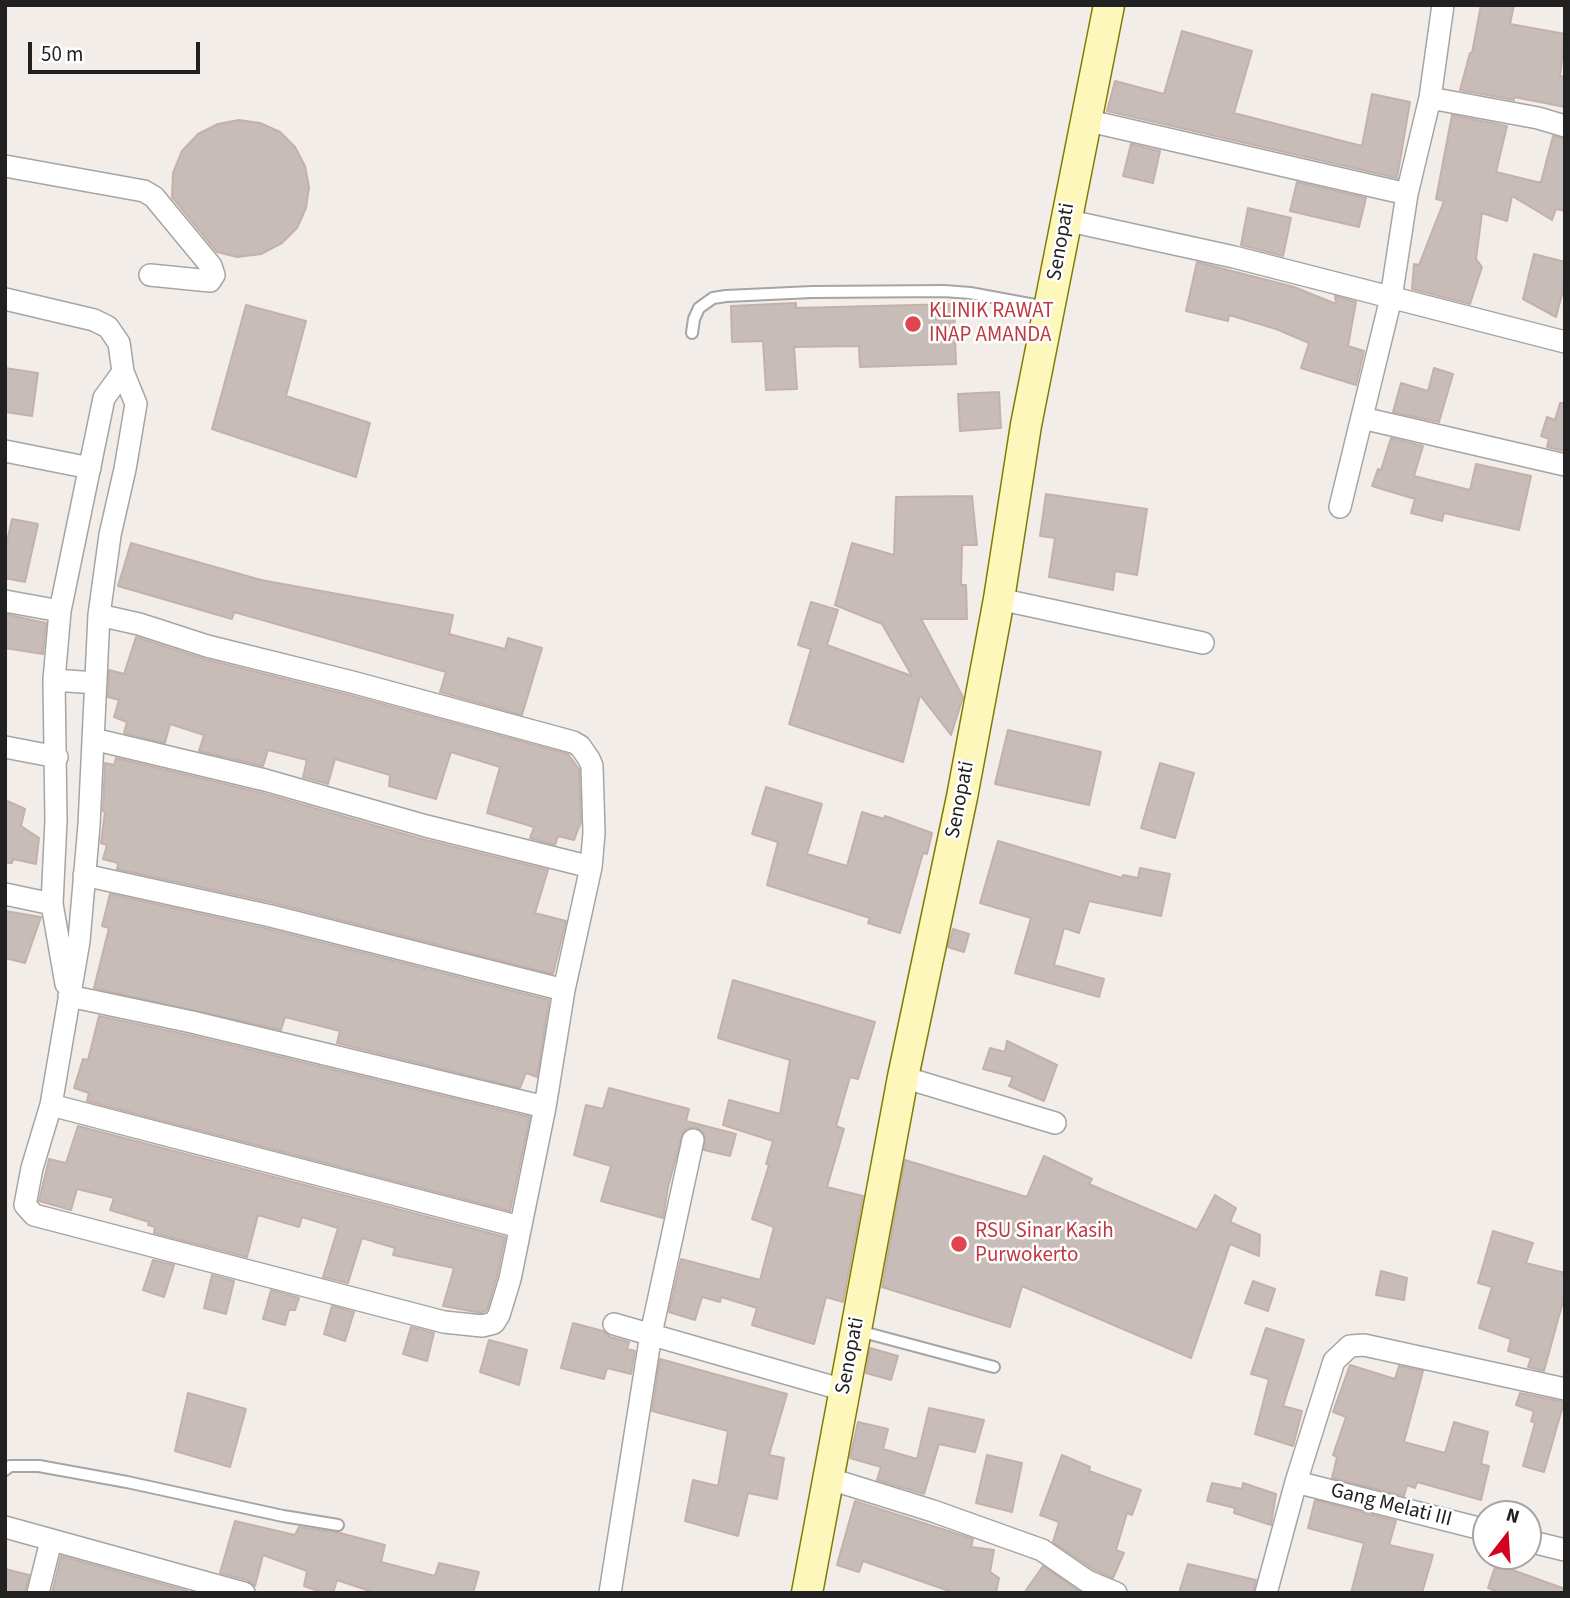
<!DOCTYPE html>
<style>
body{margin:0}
#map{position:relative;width:1570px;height:1598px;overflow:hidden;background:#f2ede8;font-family:"Source Sans 3",sans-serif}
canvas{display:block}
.frame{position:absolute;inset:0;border:7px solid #212121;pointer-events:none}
.north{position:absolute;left:1472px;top:1500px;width:70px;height:70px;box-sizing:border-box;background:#fff;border:2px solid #a6a6a6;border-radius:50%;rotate:17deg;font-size:19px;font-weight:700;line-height:28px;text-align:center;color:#212121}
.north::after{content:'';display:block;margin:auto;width:24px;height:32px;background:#d3001f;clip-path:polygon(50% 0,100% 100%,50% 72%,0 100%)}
.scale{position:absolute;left:28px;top:42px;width:172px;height:32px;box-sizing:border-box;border:4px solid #212121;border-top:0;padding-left:9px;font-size:21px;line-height:24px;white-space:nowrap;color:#212121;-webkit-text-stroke:5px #fff;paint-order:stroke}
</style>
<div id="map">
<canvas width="1570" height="1598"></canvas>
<div class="frame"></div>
<div class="north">N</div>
<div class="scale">50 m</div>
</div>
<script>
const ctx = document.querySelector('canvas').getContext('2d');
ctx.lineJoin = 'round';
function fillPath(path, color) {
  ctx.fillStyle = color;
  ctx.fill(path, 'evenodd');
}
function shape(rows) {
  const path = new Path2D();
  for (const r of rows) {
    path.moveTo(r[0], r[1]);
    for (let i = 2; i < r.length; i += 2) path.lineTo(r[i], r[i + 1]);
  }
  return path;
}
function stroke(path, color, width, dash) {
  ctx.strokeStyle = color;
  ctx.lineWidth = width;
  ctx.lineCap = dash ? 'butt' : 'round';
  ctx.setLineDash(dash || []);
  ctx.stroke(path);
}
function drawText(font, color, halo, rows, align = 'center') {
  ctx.font = font + ' "Source Sans 3",sans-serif';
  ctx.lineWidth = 5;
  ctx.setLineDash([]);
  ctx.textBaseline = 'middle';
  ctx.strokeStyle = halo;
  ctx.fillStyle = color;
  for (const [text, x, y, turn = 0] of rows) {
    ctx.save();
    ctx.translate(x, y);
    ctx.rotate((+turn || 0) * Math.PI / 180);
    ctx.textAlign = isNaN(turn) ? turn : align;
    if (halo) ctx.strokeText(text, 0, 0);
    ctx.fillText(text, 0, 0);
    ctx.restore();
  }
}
const building = shape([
 [1481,5,1514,5,1510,24,1565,34,1560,76,1565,77,1565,107,1514,97,1514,100,1460,90,1470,53,1472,53,1481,5],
 [1182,31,1252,51,1234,113,1362,146,1372,94,1410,102,1397,178,1107,111,1115,81,1164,94,1182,31],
 [1452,115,1507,126,1496,172,1537,182,1541,182,1553,136,1565,139,1565,211,1556,209,1552,220,1512,196,1507,221,1482,213,1476,259,1482,267,1470,304,1412,289,1414,264,1419,265,1444,201,1436,199,1452,115],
 [239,120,260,123,280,132,295,147,305,166,309,187,306,208,297,228,282,243,261,254,237,257,217,252,172,197,173,173,182,151,198,134,218,124,239,120],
 [1131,144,1160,151,1153,183,1123,176,1131,144],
 [1297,182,1366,198,1359,227,1290,211,1297,182],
 [1248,208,1291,218,1283,256,1241,245,1248,208],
 [1534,254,1565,262,1565,282,1556,317,1523,299,1534,254],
 [1197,262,1294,287,1336,304,1335,296,1356,302,1348,346,1364,351,1356,385,1301,368,1309,343,1276,329,1229,315,1228,321,1186,311,1197,262],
 [796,303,796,308,954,304,956,364,860,367,859,346,794,347,797,389,766,390,763,341,732,342,731,306,796,303],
 [246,305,306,321,286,396,370,423,356,477,212,429,246,305],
 [5,368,38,373,32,416,5,412,5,368],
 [1434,368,1453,374,1439,422,1393,412,1401,383,1428,391,1434,368],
 [999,392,1001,428,960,431,958,394,999,392],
 [1560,403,1565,403,1565,451,1547,447,1549,439,1541,436,1547,417,1555,420,1560,403],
 [1391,438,1423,446,1414,476,1470,490,1476,464,1531,476,1519,530,1444,513,1442,521,1411,513,1415,499,1372,486,1378,469,1381,470,1391,438],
 [1046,494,1147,509,1137,575,1115,571,1113,590,1049,577,1055,538,1040,536,1046,494],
 [972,496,977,545,962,545,961,585,966,585,967,619,921,619,963,697,951,735,920,695,903,762,789,724,811,649,798,645,811,602,838,610,827,645,912,676,882,624,835,605,852,543,894,555,896,497,972,496],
 [12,519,38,524,25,582,5,578,5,551,12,519],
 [131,543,261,580,453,615,449,634,505,649,508,638,542,648,522,715,440,692,446,672,234,612,232,619,118,586,131,543],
 [5,614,46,623,43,654,5,648,5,614],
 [136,637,204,659,349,695,568,754,579,769,581,822,574,840,558,836,555,845,530,838,534,827,487,813,500,767,451,752,436,799,389,786,390,775,335,759,328,784,303,777,307,760,268,750,263,766,199,751,204,735,170,724,165,743,124,733,127,722,114,717,119,700,108,697,109,670,124,674,136,637],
 [1008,730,1101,752,1089,805,995,784,1008,730],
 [116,758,262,793,422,839,548,870,535,913,566,921,553,974,274,903,117,869,118,863,103,859,107,845,101,843,105,812,103,811,105,763,114,765,116,758],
 [1160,763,1194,773,1175,838,1141,828,1160,763],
 [766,787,822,804,807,854,847,866,862,812,884,819,885,816,932,833,927,854,923,853,900,933,868,923,870,918,767,885,778,842,752,834,766,787],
 [5,800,25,809,21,826,39,838,36,864,13,859,12,863,5,863,5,800],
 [998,841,1122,878,1123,875,1138,878,1140,868,1170,874,1161,916,1089,901,1079,933,1064,928,1054,965,1104,979,1099,997,1015,973,1031,918,980,903,998,841],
 [110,894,268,929,549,1000,537,1077,526,1073,520,1088,337,1043,340,1031,285,1017,281,1030,94,988,109,928,102,926,110,894],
 [5,911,41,917,25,963,5,958,5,911],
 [953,929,969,934,964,952,948,947,953,929],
 [733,980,875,1022,858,1079,850,1077,836,1126,844,1129,827,1187,863,1196,843,1302,826,1297,814,1344,752,1325,757,1308,721,1297,720,1302,702,1297,695,1320,669,1312,681,1259,760,1280,774,1227,752,1219,769,1165,766,1164,773,1141,723,1125,729,1100,780,1114,790,1060,718,1038,733,980],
 [99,1016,189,1035,530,1117,510,1211,87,1101,89,1093,74,1088,83,1059,88,1060,99,1016],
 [1007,1041,1057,1065,1044,1101,1009,1086,1013,1077,983,1069,990,1048,1005,1052,1007,1041],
 [609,1088,689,1109,686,1121,736,1134,730,1156,704,1150,705,1135,696,1127,688,1128,683,1132,668,1187,663,1218,601,1201,611,1166,574,1155,586,1105,603,1109,609,1088],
 [78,1126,505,1237,497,1276,487,1310,481,1313,443,1306,454,1268,393,1255,395,1248,362,1238,348,1283,323,1277,338,1228,302,1217,299,1227,258,1215,247,1257,154,1233,155,1227,148,1225,149,1222,110,1210,114,1198,77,1189,71,1210,39,1201,49,1159,66,1163,78,1126],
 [1044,1156,1092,1179,1089,1184,1197,1230,1215,1195,1236,1208,1230,1222,1260,1235,1259,1256,1230,1244,1191,1358,1022,1286,1010,1327,882,1287,905,1160,1027,1197,1044,1156],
 [1493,1231,1533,1243,1526,1263,1565,1273,1565,1294,1544,1371,1528,1367,1531,1358,1508,1351,1511,1339,1479,1328,1492,1287,1478,1283,1493,1231],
 [153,1260,174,1265,164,1297,143,1290,153,1260],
 [1381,1271,1407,1278,1404,1300,1376,1295,1381,1271],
 [212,1275,234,1281,226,1314,204,1308,212,1275],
 [1253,1281,1275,1289,1268,1311,1245,1303,1253,1281],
 [271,1290,299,1298,295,1310,289,1310,285,1325,263,1319,271,1290],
 [332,1306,354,1312,345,1341,324,1334,332,1306],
 [573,1323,603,1331,610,1337,629,1342,627,1349,635,1351,631,1374,607,1368,604,1379,561,1368,573,1323],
 [411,1327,434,1333,427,1361,403,1354,411,1327],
 [1266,1328,1304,1340,1283,1406,1302,1411,1293,1446,1255,1434,1269,1379,1251,1374,1266,1328],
 [489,1340,527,1350,519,1385,480,1372,489,1340],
 [870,1348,898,1356,891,1380,866,1373,870,1348],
 [660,1359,787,1394,769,1455,784,1458,777,1499,748,1493,738,1536,685,1521,693,1480,718,1486,728,1431,652,1411,660,1359],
 [1350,1365,1395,1379,1399,1366,1423,1371,1404,1442,1445,1453,1454,1422,1488,1432,1481,1464,1489,1466,1481,1500,1417,1482,1415,1488,1407,1485,1404,1496,1332,1478,1337,1457,1333,1455,1346,1417,1333,1412,1350,1365],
 [188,1393,246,1409,230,1467,175,1451,188,1393],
 [1520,1393,1564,1402,1544,1472,1523,1466,1535,1423,1531,1421,1534,1411,1516,1405,1520,1393],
 [929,1408,984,1420,975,1452,939,1444,924,1494,877,1480,881,1467,850,1458,858,1422,888,1429,883,1449,917,1459,929,1408],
 [987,1455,1022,1463,1012,1512,976,1503,987,1455],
 [1062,1455,1090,1467,1089,1471,1141,1490,1132,1515,1127,1513,1116,1550,1124,1553,1113,1578,1093,1569,1053,1542,1059,1522,1040,1515,1062,1455],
 [1212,1483,1242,1489,1243,1483,1276,1494,1271,1525,1234,1513,1235,1508,1207,1501,1212,1483],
 [1315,1500,1396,1521,1389,1545,1433,1555,1422,1593,1351,1593,1364,1543,1308,1528,1315,1500],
 [855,1501,973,1539,971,1547,994,1550,990,1572,999,1578,996,1593,955,1593,863,1561,859,1572,837,1565,855,1501],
 [235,1521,295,1535,299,1527,340,1533,385,1545,381,1562,435,1576,439,1563,479,1572,473,1593,376,1593,337,1580,333,1593,324,1593,304,1586,307,1571,263,1555,255,1586,247,1580,220,1573,235,1521],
 [61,1556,187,1591,187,1593,52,1593,61,1556],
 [1188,1564,1256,1580,1253,1593,1179,1593,1188,1564],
 [1496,1564,1565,1589,1565,1593,1501,1593,1488,1588,1496,1564],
 [1043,1566,1080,1592,1081,1593,1024,1593,1043,1566],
 [5,1569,29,1575,25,1593,5,1593,5,1569]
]);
fillPath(building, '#c7bcb7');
stroke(building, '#c5b1a9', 2);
const lane = shape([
 [692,333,694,319,699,308,713,298,726,296,812,292,944,291,970,293,1046,307],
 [859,1331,994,1367],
 [5,1470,10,1466,39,1466,127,1482,283,1516,338,1525]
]);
const street = shape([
 [1430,98,1538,118,1565,126],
 [1085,120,1407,194],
 [5,166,144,191,154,197,211,266,214,275,210,281,150,275],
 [1065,220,1234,257,1565,342],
 [5,299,94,320,108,327,119,343,123,372,136,404,125,469,110,535,99,615,89,825,79,941,51,1105,32,1168,25,1205,34,1215,444,1322,482,1326,494,1323,499,1315,510,1279,545,1107,564,990,591,867,594,833,592,766,589,759,580,746,573,742,352,682,207,646,139,624,99,615],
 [1362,418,1565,465],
 [5,451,90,468],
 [1340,507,1391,298,1407,194,1430,98,1443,5],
 [999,599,1203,643],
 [5,601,60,611],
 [54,680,96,683],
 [93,739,265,780,426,826,591,867],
 [5,747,57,757],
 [84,875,271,916,564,990],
 [5,894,52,904],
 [66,984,52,904,56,820,54,680,60,611,104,398,123,372],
 [69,996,192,1022,545,1107],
 [903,1077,1055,1123],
 [51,1105,520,1227],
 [614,1324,844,1390],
 [827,1478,933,1511,1042,1550,1087,1581,1116,1593],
 [1296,1482,1486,1530],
 [5,1527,244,1593],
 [1528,1541,1565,1550],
 [38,1593,51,1541],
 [610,1593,651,1334,693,1140],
 [1266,1593,1296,1482,1334,1361,1350,1346,1364,1345,1565,1389]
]);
const secondary = shape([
 [807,1593,903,1077,962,797,999,599,1026,425,1109,5]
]);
stroke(lane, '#a5a5a5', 14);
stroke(street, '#a5a5a5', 24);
stroke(secondary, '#817c00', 33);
stroke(lane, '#fff', 10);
stroke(street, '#fff', 21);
stroke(secondary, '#fdf7bb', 30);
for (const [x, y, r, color] of [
 [913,324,9,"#e0444e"],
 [959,1244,9,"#e0444e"]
]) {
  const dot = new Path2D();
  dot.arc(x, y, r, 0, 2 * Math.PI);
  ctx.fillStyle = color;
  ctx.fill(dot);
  stroke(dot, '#fff', 2.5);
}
drawText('21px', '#212121', '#fff', [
 ["Senopati",1062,242,-80],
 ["Senopati",961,800,-79],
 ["Senopati",851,1356,-79],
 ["Gang Melati III",1391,1506,14]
]);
drawText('21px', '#be3a42', '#fff', [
 ["KLINIK RAWAT",929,312],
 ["INAP AMANDA",929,336],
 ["RSU Sinar Kasih",975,1232],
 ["Purwokerto",975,1256]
], 'left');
</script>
